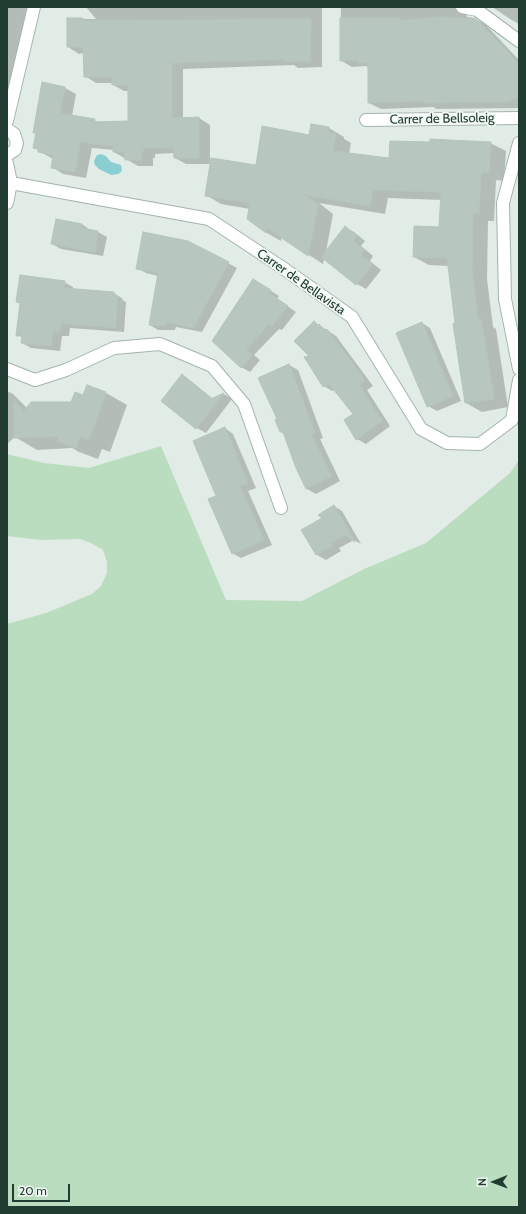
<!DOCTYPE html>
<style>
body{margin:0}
#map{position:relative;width:526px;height:1214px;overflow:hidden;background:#e1ece6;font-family:Cabin,sans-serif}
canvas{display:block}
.frame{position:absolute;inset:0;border:8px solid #213d32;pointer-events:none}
.north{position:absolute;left:474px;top:1162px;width:40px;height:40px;-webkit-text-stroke:3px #f2f8f4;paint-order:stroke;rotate:269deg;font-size:11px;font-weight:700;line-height:16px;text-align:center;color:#213d32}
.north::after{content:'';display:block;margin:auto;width:14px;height:18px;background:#213d32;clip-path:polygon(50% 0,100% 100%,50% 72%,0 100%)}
.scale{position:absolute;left:12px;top:1184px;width:58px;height:18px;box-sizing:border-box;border:2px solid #213d32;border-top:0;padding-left:5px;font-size:12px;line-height:14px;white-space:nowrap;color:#213d32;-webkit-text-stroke:3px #f2f8f4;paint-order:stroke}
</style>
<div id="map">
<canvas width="526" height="1214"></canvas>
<div class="frame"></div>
<div class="north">N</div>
<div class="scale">20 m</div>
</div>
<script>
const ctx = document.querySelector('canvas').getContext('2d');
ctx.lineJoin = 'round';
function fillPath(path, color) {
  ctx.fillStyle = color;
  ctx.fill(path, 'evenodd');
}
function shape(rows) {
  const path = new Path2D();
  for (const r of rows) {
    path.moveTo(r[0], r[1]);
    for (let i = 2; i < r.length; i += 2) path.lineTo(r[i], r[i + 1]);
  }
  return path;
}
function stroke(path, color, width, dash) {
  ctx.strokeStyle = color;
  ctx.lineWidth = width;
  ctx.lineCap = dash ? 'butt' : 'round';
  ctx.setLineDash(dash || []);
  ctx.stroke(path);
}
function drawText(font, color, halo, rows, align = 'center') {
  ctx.font = font + ' Cabin,sans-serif';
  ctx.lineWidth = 3.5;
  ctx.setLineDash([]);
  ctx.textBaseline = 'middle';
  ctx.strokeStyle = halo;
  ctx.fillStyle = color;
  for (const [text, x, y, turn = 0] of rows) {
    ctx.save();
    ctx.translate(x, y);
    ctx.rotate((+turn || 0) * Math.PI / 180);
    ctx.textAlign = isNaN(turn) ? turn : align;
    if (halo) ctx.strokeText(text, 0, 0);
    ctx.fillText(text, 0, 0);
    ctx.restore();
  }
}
fillPath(shape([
 [161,446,226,600,302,601,364,569,426,543,510,473,519,460,519,1207,7,1207,7,624,46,613,92,594,101,586,107,573,107,562,103,550,91,543,80,539,40,540,7,536,7,454,44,463,89,468]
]), '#baddbf');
fillPath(shape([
 [101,154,106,156,111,162,121,165,122,169,121,172,118,174,111,175,99,169,95,165,94,161,97,155]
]), '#89cfd1');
fillPath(shape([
 [7,7,31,7,7,108],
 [86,7,322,7,322,67,298,68,294,65,183,69,183,119,199,118,210,125,210,159,257,167,310,136,329,128,344,137,344,139,351,143,349,154,390,159,490,143,506,151,504,181,496,180,494,221,488,221,487,279,493,327,496,329,508,407,482,412,466,403,449,266,429,265,414,257,440,228,442,200,388,198,385,214,319,203,333,214,326,252,345,227,354,232,365,241,361,246,373,256,370,261,381,270,366,289,357,284,324,259,323,264,309,255,282,237,281,241,267,233,248,218,250,209,221,204,206,195,211,164,186,164,175,158,174,153,155,154,155,158,153,158,153,166,138,166,114,152,114,150,92,148,86,178,63,174,52,167,53,159,39,151,39,150,34,148,37,134,34,132,65,88,76,94,72,116,94,120,100,123,129,122,129,91,124,91,113,85,113,83,96,83,85,76,84,53,79,54,68,47,68,19,96,19],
 [341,7,468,7,466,13,467,17,474,18,486,25,519,60,519,108,436,109,434,107,381,109,369,103,369,68,366,66,352,67,340,60],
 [492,7,519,7,519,24,510,19],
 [56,220,82,224,90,230,98,232,107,237,103,256,61,249,52,244],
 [228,263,237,268,202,332,176,327,175,330,158,330,150,325,158,276,146,273,137,268],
 [64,282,73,287,73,290,114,293,123,299,122,300,126,302,124,332,70,328,69,336,62,336,60,351,31,348,22,343,23,338,18,335,21,304,17,302],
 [262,285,279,296,277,299,296,312,282,330,279,329,254,355,260,360,250,372,241,367],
 [422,323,430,328,461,401,437,411,428,406],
 [319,325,336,336,373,386,367,390,390,426,366,444,357,439,345,420,354,415,335,390,332,391,324,386,310,356],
 [289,365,298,370,323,438,320,439,340,481,316,494,307,489,297,467,285,434,281,432,278,420],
 [182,376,191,381,213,399,224,394,232,399,206,433,197,428,163,400],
 [7,391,13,394,27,408,72,403,84,396,106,393,127,405,110,452,102,449,98,459,79,452,72,448,37,450,15,437,7,444],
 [225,428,233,434,256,488,248,491,272,545,241,558,232,553,218,497],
 [334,506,342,511,361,544,354,540,339,548,341,551,326,560,317,555,303,531,324,518]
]), '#0003');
const building = shape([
 [440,17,476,19,519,64,519,97,508,102,424,103,424,101,368,103,368,63,358,63,358,60,340,61,340,18,400,18,400,21,440,17],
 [67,18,83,18,83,21,311,19,310,61,285,62,285,59,172,63,172,118,199,117,199,158,174,158,173,147,143,148,143,152,141,152,141,160,125,160,125,152,113,152,113,146,80,142,75,172,51,168,53,155,38,152,38,149,33,148,36,133,33,133,42,82,65,87,60,113,95,119,94,122,128,121,128,85,112,85,112,77,84,77,83,47,67,47,67,18],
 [311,124,329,127,328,132,336,133,333,151,389,158,390,141,430,142,430,139,491,142,489,173,481,172,479,213,473,213,472,270,478,319,481,319,494,399,465,403,453,324,455,323,447,258,413,257,414,226,439,227,441,192,373,190,370,206,306,195,318,205,308,256,267,228,266,233,247,219,250,203,205,196,211,158,256,165,262,126,309,135,311,124],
 [56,219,82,224,81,228,98,231,95,252,51,244,56,219],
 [345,226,357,236,353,241,365,250,361,255,373,264,356,285,321,257,345,226],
 [143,232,188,241,229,262,193,328,167,322,166,326,149,325,158,273,136,269,143,232],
 [20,275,65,281,64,288,114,292,114,296,118,296,115,328,61,323,60,331,53,331,51,346,21,343,22,336,16,336,20,303,16,302,20,275],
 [253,279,271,290,269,293,288,306,272,326,269,324,246,350,252,355,241,368,212,341,253,279],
 [314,321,318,325,319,324,326,331,327,329,365,380,359,385,382,421,356,440,344,420,353,414,329,384,323,387,304,357,309,356,294,341,314,321],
 [422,322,453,396,427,407,396,333,422,322],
 [289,364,315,433,311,434,332,476,306,489,296,468,283,432,280,432,275,420,277,419,258,378,289,364],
 [182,374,211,399,224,393,196,429,161,401,182,374],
 [87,385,106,392,89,440,80,437,76,448,57,441,59,436,14,438,14,401,24,411,31,402,71,402,75,392,83,395,87,385],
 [225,427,248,483,240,486,264,540,232,554,208,499,216,496,193,441,225,427],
 [334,505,355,542,345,535,331,543,332,546,316,555,301,530,322,518,318,515,334,505]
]);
fillPath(building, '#b7c7be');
stroke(building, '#b4c5bc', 1);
const minor = shape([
 [462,7,477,10,519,41],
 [366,120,519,118],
 [7,121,34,7],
 [7,129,14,134,17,143,15,150,7,155],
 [519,143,503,203,505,299,519,369],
 [7,163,11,183,7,203],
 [11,183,209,219,283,268,352,317,421,429,447,443,480,444,512,420,519,380],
 [7,369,35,380,66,370,114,348,160,344,212,366,244,404,281,508]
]);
stroke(minor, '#a4b4ac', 14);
stroke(minor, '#fff', 12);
drawText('13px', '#213d32', '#f2f8f4', [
 ["Carrer de Bellsoleig",442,119,-1],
 ["Carrer de Bellavista",301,282,35]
]);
</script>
